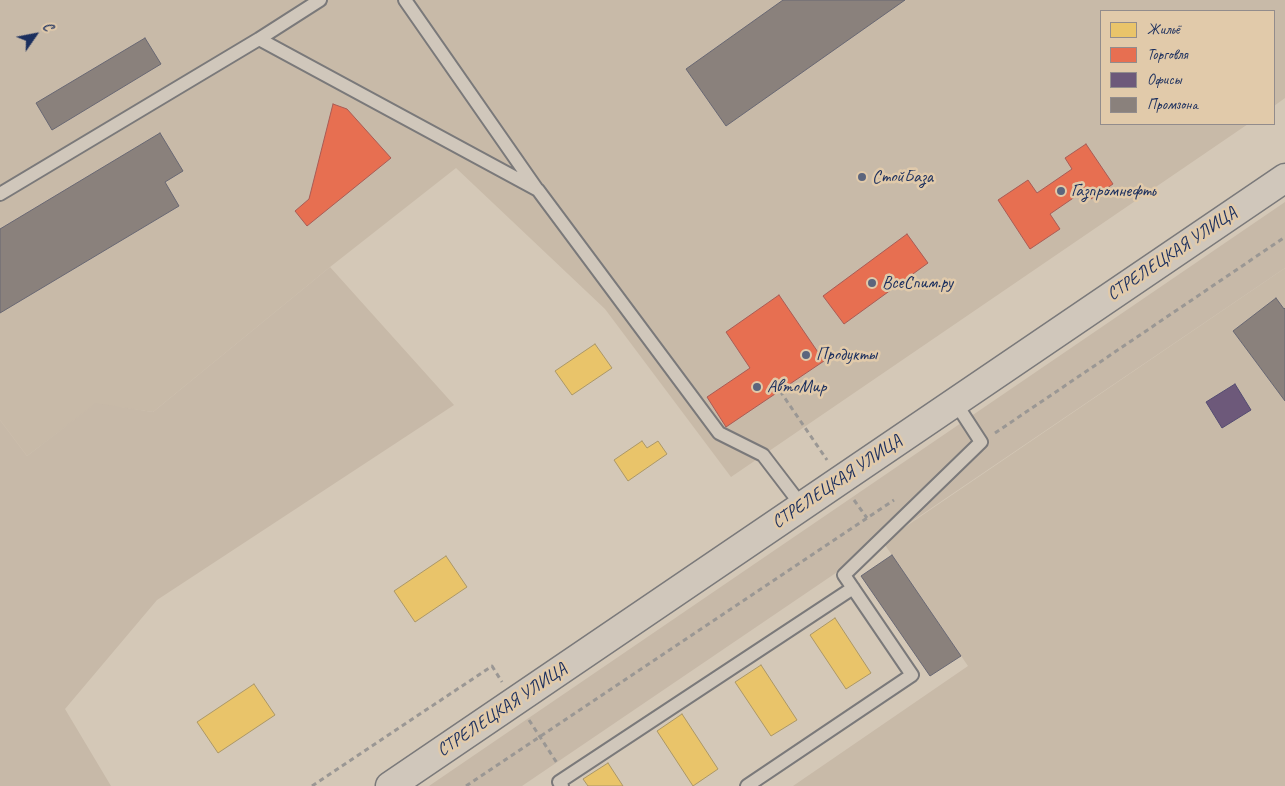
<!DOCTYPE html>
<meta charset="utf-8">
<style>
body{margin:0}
#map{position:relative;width:1285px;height:786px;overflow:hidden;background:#d4c8b7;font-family:Caveat,sans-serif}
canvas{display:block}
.legend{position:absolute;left:1100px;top:10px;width:175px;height:115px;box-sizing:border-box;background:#e1caaa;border:1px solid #928c8c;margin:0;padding:6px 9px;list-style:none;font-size:15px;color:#1b2f5e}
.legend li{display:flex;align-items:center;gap:10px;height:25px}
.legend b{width:25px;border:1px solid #928c8c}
.north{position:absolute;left:10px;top:10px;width:50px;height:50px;-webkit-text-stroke:4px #e1caaa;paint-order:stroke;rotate:57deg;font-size:14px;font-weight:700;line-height:20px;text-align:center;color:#1b2f5e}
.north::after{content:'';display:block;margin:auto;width:18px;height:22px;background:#1b2f5e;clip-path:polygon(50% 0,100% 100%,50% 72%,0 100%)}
</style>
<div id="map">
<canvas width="1285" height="786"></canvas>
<ul class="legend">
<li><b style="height:14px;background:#e9c46a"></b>Жильё</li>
<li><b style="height:14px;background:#e76f51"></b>Торговля</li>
<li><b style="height:14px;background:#6d597a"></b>Офисы</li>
<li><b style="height:14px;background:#8a817c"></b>Промзона</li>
</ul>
<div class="north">С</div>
</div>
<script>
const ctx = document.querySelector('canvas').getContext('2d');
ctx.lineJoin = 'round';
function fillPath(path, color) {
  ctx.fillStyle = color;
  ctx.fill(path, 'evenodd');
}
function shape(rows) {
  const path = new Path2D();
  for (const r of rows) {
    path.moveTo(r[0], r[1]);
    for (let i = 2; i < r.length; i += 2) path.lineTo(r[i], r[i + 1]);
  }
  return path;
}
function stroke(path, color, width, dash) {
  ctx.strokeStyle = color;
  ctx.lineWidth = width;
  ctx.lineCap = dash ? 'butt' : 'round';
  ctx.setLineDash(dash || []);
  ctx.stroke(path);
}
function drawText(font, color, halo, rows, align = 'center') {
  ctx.font = font + ' Caveat,sans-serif';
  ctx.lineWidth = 5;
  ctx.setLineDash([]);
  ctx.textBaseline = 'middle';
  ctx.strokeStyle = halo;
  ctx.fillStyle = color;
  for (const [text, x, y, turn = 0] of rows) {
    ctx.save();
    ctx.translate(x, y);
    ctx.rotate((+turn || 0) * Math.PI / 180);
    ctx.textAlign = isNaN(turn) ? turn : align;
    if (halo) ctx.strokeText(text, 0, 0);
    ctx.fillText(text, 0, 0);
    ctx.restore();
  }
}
fillPath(shape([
 [0,0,1285,0,1285,98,1274,106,1274,11,1101,11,1101,124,1248,124,731,477,605,309,456,168,330,267,153,412,96,404,27,456,0,420],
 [1285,268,1285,786,793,786,968,666,883,542]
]), '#c8baa8');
fillPath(shape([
 [1285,202,1285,268,522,786,429,786],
 [330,267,454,405,157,600,65,709,111,786,0,786,0,420,27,456,96,403,153,412]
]), '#c7b9a8');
const homes = shape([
 [595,344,612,368,572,395,555,371,595,344],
 [642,441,647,448,658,441,667,454,628,481,614,460,642,441],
 [446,556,467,587,415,622,394,591,446,556],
 [835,618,871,673,846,689,810,635,835,618],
 [761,665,797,720,771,736,735,682,761,665],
 [254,684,275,715,218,753,197,722,254,684],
 [682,714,718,769,693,786,657,731,682,714],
 [608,763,623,786,588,786,583,779,608,763]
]);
fillPath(homes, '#e9c46a');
stroke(homes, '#ab9766', 1);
const shops = shape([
 [333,104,347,109,391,158,307,226,295,211,309,199,333,104],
 [1086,144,1113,184,1091,199,1085,190,1050,214,1060,229,1030,249,998,200,1028,180,1037,193,1072,169,1065,158,1086,144],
 [907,234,928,263,844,324,823,296,907,234],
 [779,295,824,361,726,427,707,397,750,368,726,332,779,295]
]);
fillPath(shops, '#e76f51');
stroke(shops, '#aa5c55', 1);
const offices = shape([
 [1235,384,1251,410,1222,428,1206,402,1235,384]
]);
fillPath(offices, '#6d597a');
stroke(offices, '#544c72', 1);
const industry = shape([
 [783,0,905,0,726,126,686,69,783,0],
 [145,38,161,64,52,130,36,103,145,38],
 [160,133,183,171,165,182,179,206,0,313,0,229,160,133],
 [1276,298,1284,309,1285,308,1285,401,1233,331,1276,298],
 [892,555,961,656,930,676,861,576,892,555]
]);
fillPath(industry, '#8a817c');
stroke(industry, '#696873', 1);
const lane = shape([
 [405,0,536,188],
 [259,39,538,190,719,433,763,455,802,506],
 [0,194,259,39,320,0],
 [562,786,559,782,853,588],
 [747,786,912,675,844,575,981,442,955,402]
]);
const secondary = shape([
 [390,786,1285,178]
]);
stroke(lane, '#7a797a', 16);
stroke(secondary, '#7a797a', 31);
stroke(shape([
 [780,391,827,460],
 [995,433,1285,237],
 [854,500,867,518],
 [529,720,557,763],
 [312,786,492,666,502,682],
 [466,786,894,500]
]), '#9a9794', 3, [5, 4]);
stroke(lane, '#d0c7bb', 12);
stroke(secondary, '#d0c7bb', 28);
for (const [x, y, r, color] of [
 [862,177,5,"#5c657d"],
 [1061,191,5,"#5c657d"],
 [872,283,5,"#5c657d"],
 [806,355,5,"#5c657d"],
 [757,387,5,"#5c657d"]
]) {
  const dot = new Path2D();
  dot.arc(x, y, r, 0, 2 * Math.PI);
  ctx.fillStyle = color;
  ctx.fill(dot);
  stroke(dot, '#e1caaa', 2);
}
drawText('18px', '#1b2f5e', '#e1caaa', [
 ["СтойБаза",872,177],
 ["Газпромнефть",1071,191],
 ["ВсеСпим.ру",882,283],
 ["Продукты",816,355],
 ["АвтоМир",767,387]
], 'left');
drawText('18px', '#1b2f5e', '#e1caaa', [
 ["СТРЕЛЕЦКАЯ УЛИЦА",1172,254,-34],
 ["СТРЕЛЕЦКАЯ УЛИЦА",837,482,-34],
 ["СТРЕЛЕЦКАЯ УЛИЦА",502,710,-34]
]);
</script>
